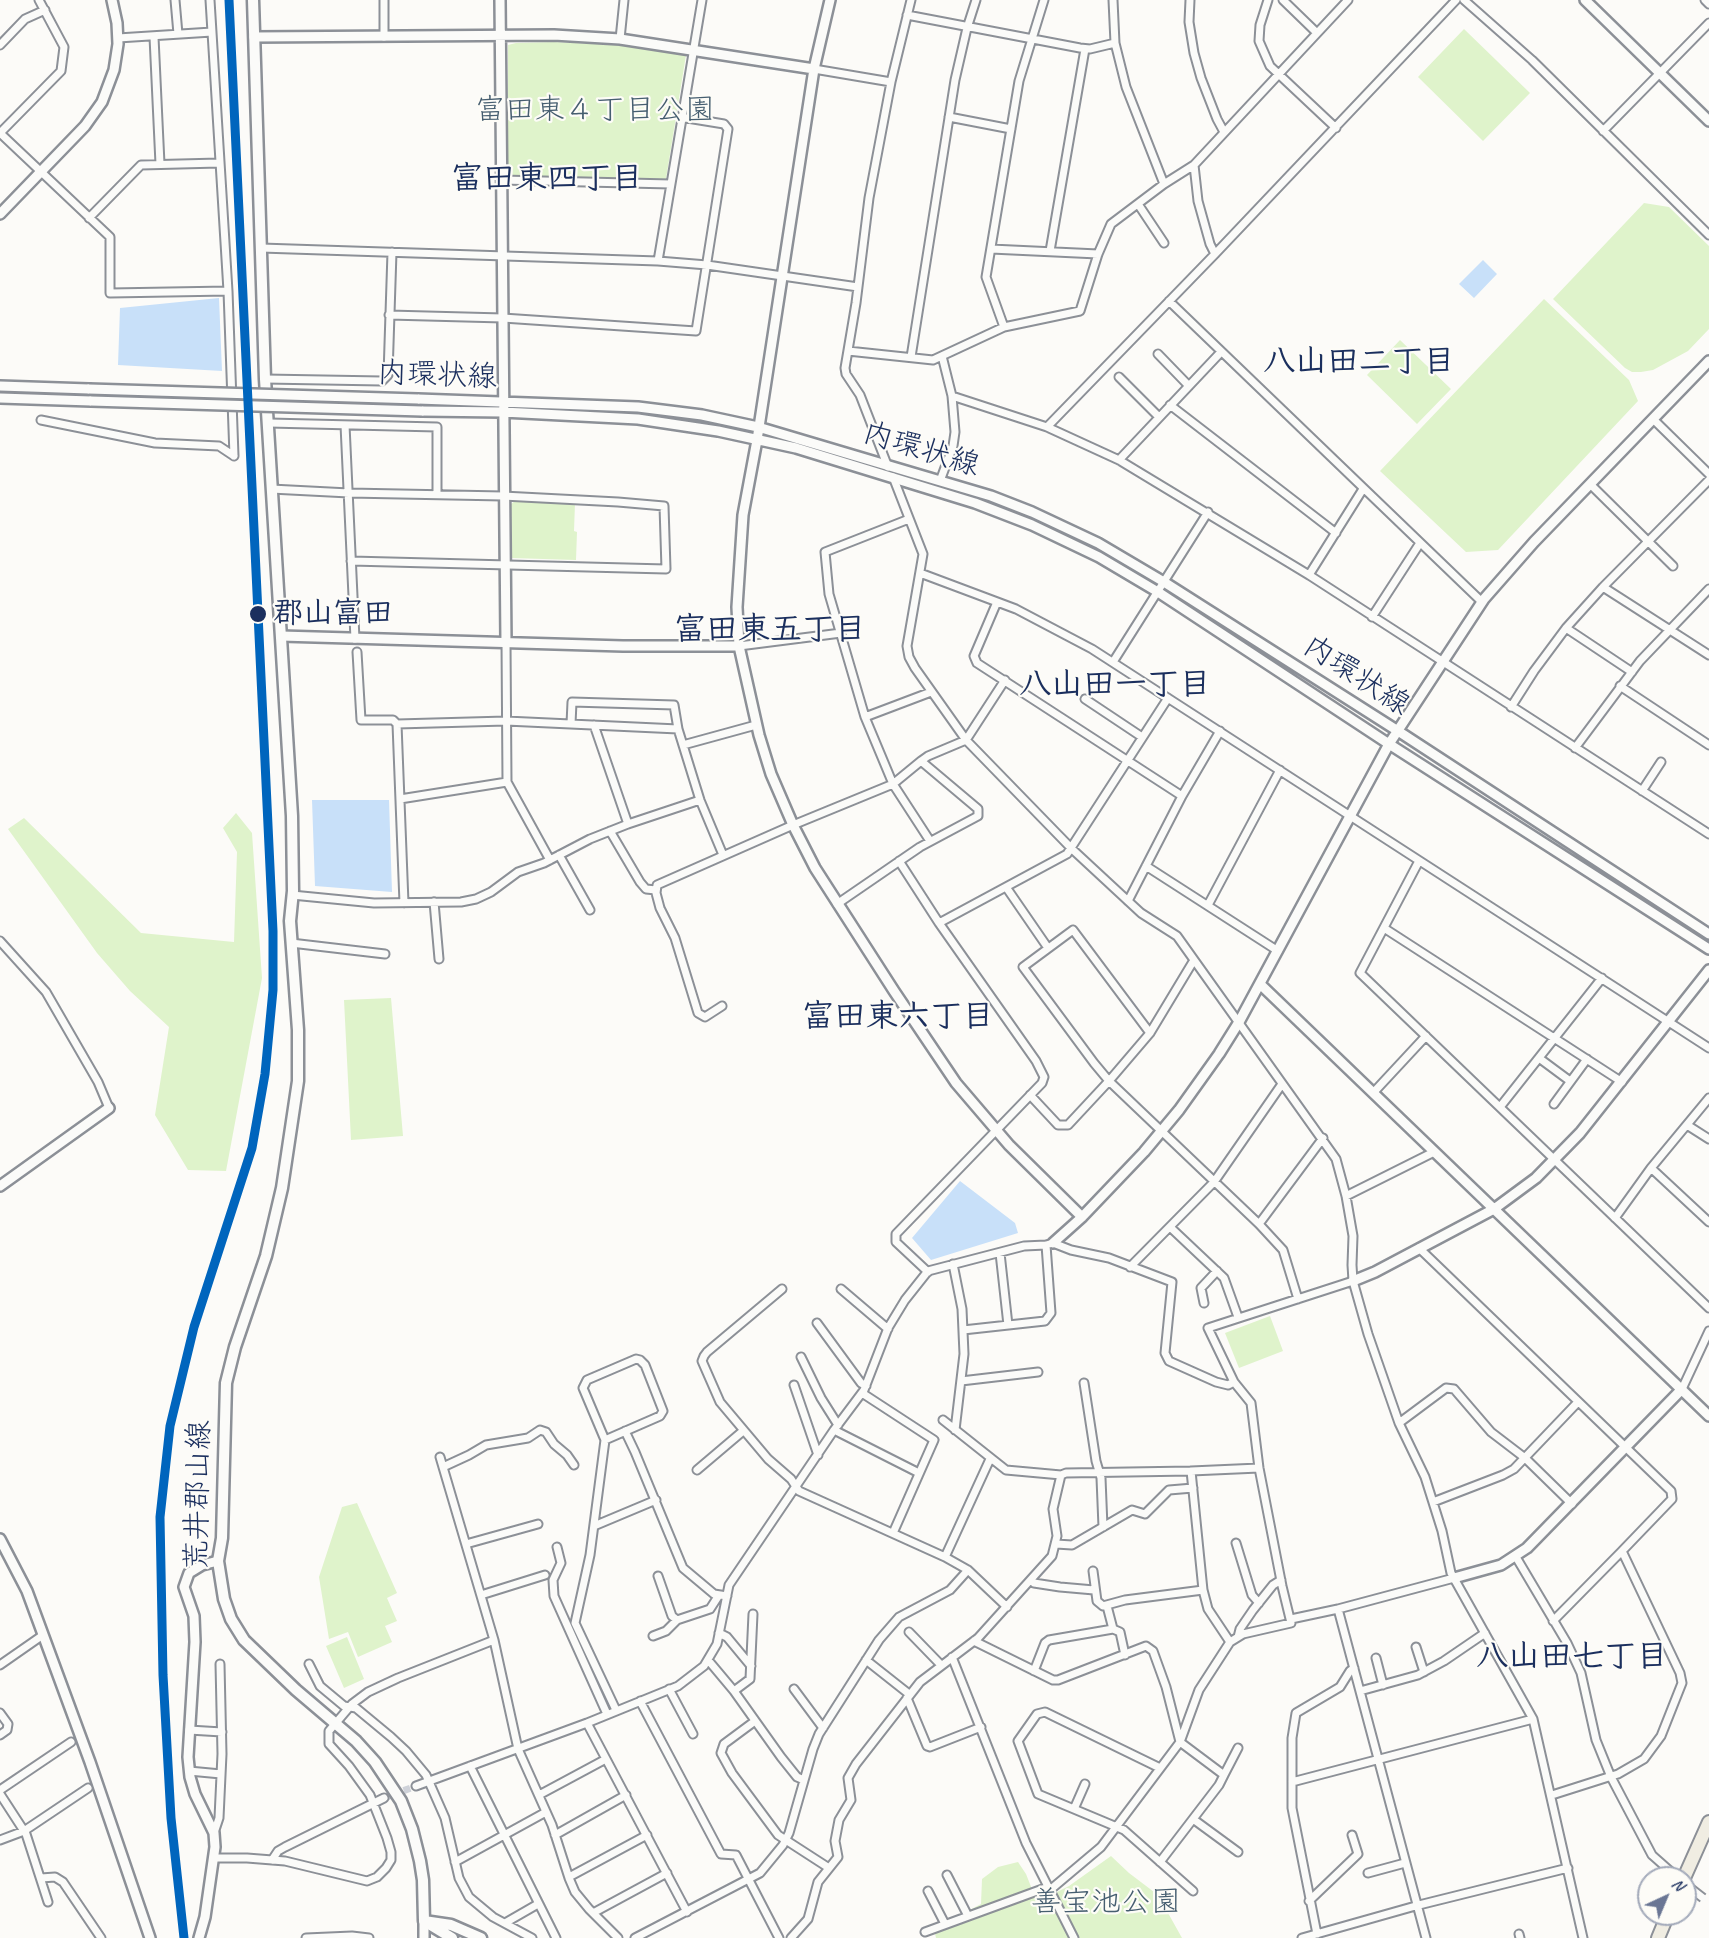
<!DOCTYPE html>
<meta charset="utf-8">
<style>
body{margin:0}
#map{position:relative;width:1709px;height:1938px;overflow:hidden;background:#fcfbf8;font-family:Caveat,sans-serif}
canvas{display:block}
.north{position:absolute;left:1637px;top:1866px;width:60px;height:60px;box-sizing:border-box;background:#fdfcf7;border:2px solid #a3aaba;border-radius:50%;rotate:44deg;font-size:16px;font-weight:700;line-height:24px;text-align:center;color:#1b2f5e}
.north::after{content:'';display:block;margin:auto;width:21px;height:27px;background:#6a7694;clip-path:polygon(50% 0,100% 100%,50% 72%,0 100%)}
</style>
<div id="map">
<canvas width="1709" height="1938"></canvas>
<div class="north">N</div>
</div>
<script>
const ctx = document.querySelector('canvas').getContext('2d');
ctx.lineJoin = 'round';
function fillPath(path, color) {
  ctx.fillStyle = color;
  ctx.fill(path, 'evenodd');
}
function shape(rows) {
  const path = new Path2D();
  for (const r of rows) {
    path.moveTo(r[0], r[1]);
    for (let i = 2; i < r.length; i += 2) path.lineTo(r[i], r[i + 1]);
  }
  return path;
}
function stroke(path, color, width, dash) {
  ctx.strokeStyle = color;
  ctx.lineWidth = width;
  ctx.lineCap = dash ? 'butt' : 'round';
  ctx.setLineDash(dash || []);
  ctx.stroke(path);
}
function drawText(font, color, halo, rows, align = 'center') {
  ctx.font = font + ' Caveat,"Klee One",sans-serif';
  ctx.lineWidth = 4.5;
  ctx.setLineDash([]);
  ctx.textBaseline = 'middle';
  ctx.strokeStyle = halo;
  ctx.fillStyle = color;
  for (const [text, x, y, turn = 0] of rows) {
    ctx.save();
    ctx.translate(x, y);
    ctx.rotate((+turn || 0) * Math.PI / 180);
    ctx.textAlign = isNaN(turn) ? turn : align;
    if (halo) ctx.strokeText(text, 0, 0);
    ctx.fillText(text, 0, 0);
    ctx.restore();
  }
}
fillPath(shape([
 [1464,29,1530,93,1483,141,1418,77],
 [554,42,619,45,686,55,666,179,508,176,508,45,516,43],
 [1644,203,1669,207,1709,246,1709,329,1688,351,1653,370,1641,372,1632,372,1625,368,1553,299],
 [1544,299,1629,380,1638,401,1498,550,1466,552,1380,471],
 [1400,340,1451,389,1417,424,1367,375],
 [524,500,575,503,574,531,577,532,576,560,511,558,511,504,515,501],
 [236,813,252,833,262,978,226,1171,188,1170,155,1115,169,1027,130,991,97,953,8,829,24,818,141,933,234,942,237,852,223,828],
 [391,998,403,1136,351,1140,344,1000],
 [1270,1316,1283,1351,1239,1368,1225,1333],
 [357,1503,397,1593,387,1598,397,1621,385,1626,392,1642,358,1657,348,1632,329,1639,319,1577,342,1507],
 [347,1637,364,1679,344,1688,326,1646],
 [1111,1856,1129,1873,1158,1895,1182,1938,936,1938,934,1929,981,1904,982,1879,998,1867,1018,1862,1026,1874,1037,1902,1069,1886]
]), '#dff3cb');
fillPath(shape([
 [1483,260,1497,274,1474,298,1459,284],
 [219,298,222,371,118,365,120,308],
 [312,800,389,800,392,892,315,886],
 [960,1181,1015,1223,1018,1233,931,1260,912,1238]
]), '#c8e0f9');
stroke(shape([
 [384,1798,416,1786]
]), '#cfd2d9', 7, [7, 3.5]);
const minor = shape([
 [175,0,178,34],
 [384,0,384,37],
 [1113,0,1115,43,1126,87,1164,184],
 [1190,0,1189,22,1194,53,1201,78,1217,119,1224,132],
 [1268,0,1260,25,1259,41,1270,66,1336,128],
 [1283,0,1317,33],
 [1464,0,1532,60,1709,235],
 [1705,0,1709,4],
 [907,15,1080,48,1090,49,1115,43],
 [154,37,160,164],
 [118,38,212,32],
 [620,39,624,0],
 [0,45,25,19,45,10],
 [814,69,891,82],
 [949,117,1011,129],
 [1603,131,1709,23],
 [0,133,110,237,110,293,228,291,210,0],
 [0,133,61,71,64,47,39,0],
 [501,180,671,184],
 [1138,204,1164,243],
 [89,218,141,165,219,163],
 [261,248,658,261,707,265,858,287],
 [991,249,1098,254],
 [1050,251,1085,49],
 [1215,254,1210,244,1198,201,1194,165,1348,0],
 [658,261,702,0],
 [228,291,234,456],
 [1169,301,1482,602],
 [389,315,503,318,696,331,728,129,724,124,681,117],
 [1004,327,1080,311,1098,254,1111,224,1164,184,1194,165],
 [848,351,933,360,1004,327,986,277,1019,81,1044,0],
 [1158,354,1189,386],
 [911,357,955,80,967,28,976,0],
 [1119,377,1159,417],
 [265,379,382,381,388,375,392,252],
 [952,396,1047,427,1119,460,1309,575,1709,834],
 [1170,405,1336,533],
 [1653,419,1709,474],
 [41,420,155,443,219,446,234,456],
 [269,423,437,427,437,494],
 [345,425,355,639],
 [1047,427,1215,254,1456,0],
 [1119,460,1221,352],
 [888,467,860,395,846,374,845,368,856,303,869,198,891,82,911,0],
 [893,477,923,554,907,646,909,657,915,668,966,740,1072,849,1141,913,1177,936,1336,1159,1346,1196,1353,1236,1352,1265,1353,1281,1368,1334,1399,1423,1425,1477,1442,1531,1451,1573,1533,1719,1583,1938],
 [940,481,953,446,955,432,952,396,942,356],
 [1590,484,1673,566],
 [271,489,349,493,503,496,618,502,664,506,666,569,351,561],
 [909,519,825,552,829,594,865,717,893,784,930,841],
 [920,573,1016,609,1092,649,1709,1048],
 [1309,575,1363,489],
 [1603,587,1709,655],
 [997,602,974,656,977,663,1182,796],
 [1372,617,1420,543],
 [1566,628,1632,672],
 [506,642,507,782,550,860],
 [739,646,841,633],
 [357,652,361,720,393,720,397,724,506,721,678,729],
 [1113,662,1208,512],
 [1620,686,1709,745],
 [1085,699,1142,737],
 [1511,707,1534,671,1566,628,1603,587,1709,480],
 [865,717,931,692],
 [397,724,404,903],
 [571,724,572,702,674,705,678,729,700,800,723,855],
 [594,725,628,824],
 [683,745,756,725],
 [1575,748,1640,661,1709,589],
 [1642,791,1661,762],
 [400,799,507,782],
 [610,831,640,882,646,889,656,890],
 [559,855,590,910],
 [899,861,939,923,1036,1061,1044,1077,1042,1083,896,1234,896,1242,928,1272],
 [1419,861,1360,973,1709,1308],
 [1146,866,1278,951],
 [1006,887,1048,948],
 [292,895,374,903,461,902,476,899,491,892,518,872,544,863,590,839,628,824,700,800],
 [1128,901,1182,796,1220,731],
 [434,902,439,959],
 [837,904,920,847,978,816,978,809,921,761,928,756,966,740,1005,680],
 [1208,905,1280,770],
 [939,923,1067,854,1168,698],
 [1384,928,1622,1082],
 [0,941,46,992,98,1082,109,1108],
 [291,943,385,954],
 [722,1006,705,1017,698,1013,675,938,660,908,656,893,657,885,793,825,893,784,921,761],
 [1150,1033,1073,930,1023,967,1094,1063,1109,1081,1259,1224,1283,1250,1298,1299],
 [1539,1058,1570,1081],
 [1373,1093,1426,1036],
 [1030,1095,1058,1125,1068,1125,1109,1081,1150,1033,1194,960],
 [1554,1104,1587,1059],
 [1500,1107,1602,978],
 [1687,1125,1709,1139],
 [1651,1168,1709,1222],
 [1346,1196,1434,1152],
 [1615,1218,1651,1168,1709,1098],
 [1259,1224,1323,1138],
 [1170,1227,1224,1278,1238,1317],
 [1419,1248,1671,1491,1672,1499,1622,1551],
 [1000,1253,1008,1325],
 [953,1264,962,1309,964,1354,955,1430],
 [1130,1267,1214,1182,1282,1084],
 [782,1289,707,1352,704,1356,702,1361,720,1402,768,1459,791,1479,799,1491,945,1557,968,1570,1007,1607],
 [841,1289,888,1329],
 [1204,1303,1201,1288,1217,1271],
 [817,1323,861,1383,866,1386],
 [963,1330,1045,1321,1051,1313,1046,1245],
 [801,1357,821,1398,838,1425],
 [961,1381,1038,1372],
 [1084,1383,1096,1461,1101,1478,1103,1527],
 [794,1385,818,1455],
 [1682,1389,1709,1331],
 [862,1393,934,1440,893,1533],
 [943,1420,1006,1470,1061,1475],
 [1399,1423,1446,1388,1454,1389,1491,1432,1525,1458,1572,1504],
 [834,1430,919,1473],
 [625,1431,635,1452,683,1568,714,1594,727,1596],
 [605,1440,660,1416,663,1411,645,1365,640,1360,636,1359,587,1380,583,1388,605,1440,590,1555,575,1623,616,1710],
 [440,1457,494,1640,518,1749,552,1825,569,1878,575,1892,589,1909,618,1938],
 [443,1467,469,1455,486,1445,528,1438,540,1430,546,1432,554,1444,567,1455,574,1465],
 [697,1470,743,1431],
 [1191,1471,1203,1590,1208,1609,1230,1642],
 [1433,1502,1503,1475,1514,1469,1578,1402],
 [594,1526,656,1500],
 [1236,1543,1252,1595,1259,1603],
 [466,1544,538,1524],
 [1056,1544,1072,1545,1132,1510,1145,1514,1169,1490,1193,1488],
 [557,1547,561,1563,553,1580,554,1596,607,1714],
 [945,1557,990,1459],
 [1516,1557,1567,1643,1581,1673,1596,1740,1611,1777,1652,1855,1678,1878],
 [1093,1571,1097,1601,1103,1606,1125,1600,1203,1590],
 [658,1576,672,1616,677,1620,710,1609,719,1595],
 [1031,1580,1034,1583,1060,1587,1094,1590],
 [481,1595,545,1575],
 [1107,1606,1113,1629,1120,1632,1125,1655],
 [1338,1609,1426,1938],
 [1291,1619,1338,1609,1454,1578],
 [909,1632,941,1665],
 [719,1633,727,1637,751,1666],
 [653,1636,666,1631,677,1620],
 [1238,1637,1240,1629,1253,1610,1273,1585,1281,1580],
 [974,1641,1053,1680,1058,1680,1146,1646,1153,1651,1166,1687,1180,1742,1224,1775,1219,1785,1160,1862],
 [1416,1647,1424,1672],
 [952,1657,1026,1843,1074,1938],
 [1376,1658,1383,1685],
 [708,1660,734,1691,781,1757,797,1777,804,1780],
 [866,1660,909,1694],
 [309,1664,320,1686,344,1706,356,1708,391,1737,406,1751,426,1775,445,1818,459,1878,469,1897,493,1917,532,1938],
 [0,1665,43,1635],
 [1034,1671,1045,1643,1049,1640,1113,1629],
 [669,1689,693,1734],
 [794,1689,823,1728],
 [734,1691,750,1679,753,1614],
 [1360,1691,1418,1675,1444,1661,1485,1633],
 [907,1698,927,1746,930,1747,981,1727],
 [640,1701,721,1854,736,1855,779,1938],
 [0,1713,8,1724,7,1730,0,1735],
 [755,1721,724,1744,721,1753,732,1773,778,1835,829,1868],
 [587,1723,687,1912],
 [189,1730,222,1732],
 [470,1766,556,1938],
 [1160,1768,1045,1712,1037,1714,1018,1741,1038,1794,1124,1830,1193,1891],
 [189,1771,221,1774],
 [1224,1775,1238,1748],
 [1292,1782,1533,1719],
 [416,1786,587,1723,678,1686,704,1666,717,1644,729,1585,834,1430,864,1390,888,1328,905,1300,928,1271,1024,1246,1046,1245,1053,1243,1071,1250,1109,1258,1172,1282,1165,1353,1169,1361,1216,1382,1228,1385,1234,1382],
 [0,1790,71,1742],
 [0,1794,26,1834,48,1902],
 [539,1795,606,1759],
 [1552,1795,1618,1774,1644,1759,1661,1736,1682,1683,1680,1673,1622,1551,1553,1621],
 [1074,1809,1085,1784],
 [1193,1819,1238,1852],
 [214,1833,219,1818,222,1754,220,1664],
 [555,1835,626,1795],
 [0,1840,24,1831,88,1788],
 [214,1858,247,1858,285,1861,367,1881,377,1877,386,1868,391,1860,391,1852,387,1838,370,1795,349,1766,329,1744,329,1731,352,1704,368,1692,398,1678,494,1640],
 [272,1860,278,1851,285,1847,384,1798],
 [455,1862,546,1812],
 [1368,1873,1405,1863],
 [947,1875,968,1916],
 [569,1877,647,1835],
 [41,1878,55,1877,63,1882,101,1938],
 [1050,1890,1101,1847,1180,1742,1199,1690,1230,1642,1243,1634,1291,1623,1282,1586,1259,1468,1251,1403,1234,1382,1208,1328,1353,1281],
 [928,1891,945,1924],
 [1309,1901,1358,1854,1352,1835],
 [593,1913,667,1873],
 [505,1923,538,1904],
 [925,1932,1048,1887],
 [1317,1934,1292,1808,1292,1738,1296,1713,1340,1687,1350,1671,1354,1668],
 [1519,1934,1520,1938],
 [306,1938,352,1936,369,1938],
 [635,1938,760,1873,783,1845,789,1833,813,1749,819,1734,879,1640,899,1617,950,1590,968,1570],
 [791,1938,808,1919,818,1882,838,1857,835,1841,839,1820,851,1800,848,1778,856,1764,920,1682,978,1638,1052,1556,1057,1536,1053,1509,1061,1475,1066,1473,1191,1471,1259,1468],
 [1302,1938,1419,1905,1568,1868]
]);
const tertiary = shape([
 [500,0,506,642],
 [830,0,814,69,757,440,743,515,737,607,739,646,759,735,771,774,793,825,815,868,894,991,956,1083,1009,1145,1082,1217],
 [1585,0,1709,121],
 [254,37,554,35,620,39,814,69],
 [0,214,85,126,102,102,114,70,118,44,117,23,112,0],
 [0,386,89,389],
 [0,398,91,401],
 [418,399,638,407,702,415,758,427,886,465,991,496,1032,512,1098,543,1164,582,1398,731,1709,934],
 [422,411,503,412,638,419,718,431,796,448,975,503,1032,525,1099,557,1158,592,1389,744,1709,949],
 [281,636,623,646,739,646],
 [1260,984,1709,1416],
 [0,1186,109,1108],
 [1053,1243,1082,1217,1144,1152,1179,1110,1219,1054,1239,1022,1389,744,1484,599,1534,542,1709,361],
 [1353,1281,1375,1272,1494,1209,1536,1178,1580,1133,1709,970],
 [0,1539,27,1591,90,1762,150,1938],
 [1454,1578,1501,1565,1527,1548,1682,1389],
 [424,1921,424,1938],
 [199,1938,205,1917,215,1847,214,1833,195,1794,190,1777,188,1757,195,1642,194,1616,184,1587,189,1573,202,1565,218,1561]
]);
const secondary = shape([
 [253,0,265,379,292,816,293,891,290,921,298,1030,298,1081,282,1188,266,1256,235,1347,226,1383,222,1538,218,1561,224,1599,231,1619,244,1640,296,1690,356,1741,375,1762,401,1801,412,1829,420,1861,423,1880,424,1921],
 [424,1921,451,1925,481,1938],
 [429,1924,452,1938]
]);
const trunk = shape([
 [1684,1878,1709,1822],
 [1658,1938,1668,1914]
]);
stroke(minor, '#8c9097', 11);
stroke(tertiary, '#8c9097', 14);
stroke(secondary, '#8c9097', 15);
stroke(trunk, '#8c9097', 16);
stroke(minor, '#fbfbf9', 7);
stroke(tertiary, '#fbfbf9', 9);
stroke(secondary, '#fbfbf9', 10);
stroke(trunk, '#f0ede2', 12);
const minorBridge = shape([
 [1685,1884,1703,1898]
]);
const tertiaryBridge = shape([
 [89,389,418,399],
 [91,401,422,411]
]);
stroke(minorBridge, '#8c9097', 11, []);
stroke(tertiaryBridge, '#8c9097', 14, []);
stroke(minorBridge, '#fbfbf9', 7);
stroke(tertiaryBridge, '#fbfbf9', 9);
stroke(shape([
 [184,1938,171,1818,163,1675,160,1517,170,1426,194,1327,252,1148,265,1074,273,990,273,931,229,0]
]), '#0065bd', 9);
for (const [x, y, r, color] of [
 [258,614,9,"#1b2f5e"]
]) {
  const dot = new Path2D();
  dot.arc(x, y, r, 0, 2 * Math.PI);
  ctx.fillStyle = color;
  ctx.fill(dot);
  stroke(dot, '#fdfcf7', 2);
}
drawText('30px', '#465e70', '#fdfcf7', [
 ["富田東４丁目公園",595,111],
 ["善宝池公園",1106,1903]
]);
drawText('30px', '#1b2f5e', '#fdfcf7', [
 ["内環状線",437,376,2],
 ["内環状線",921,450,17],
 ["内環状線",1356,676,33],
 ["荒井郡山線",199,1495,-89]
]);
drawText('bold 30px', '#1b2f5e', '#fdfcf7', [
 ["郡山富田",273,614]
], 'left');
drawText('bold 32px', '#1b2f5e', '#fdfcf7', [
 ["富田東四丁目",547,180],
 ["八山田二丁目",1359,363],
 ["富田東五丁目",770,631],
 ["八山田一丁目",1115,686],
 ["富田東六丁目",898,1018],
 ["八山田七丁目",1572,1658]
]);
</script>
